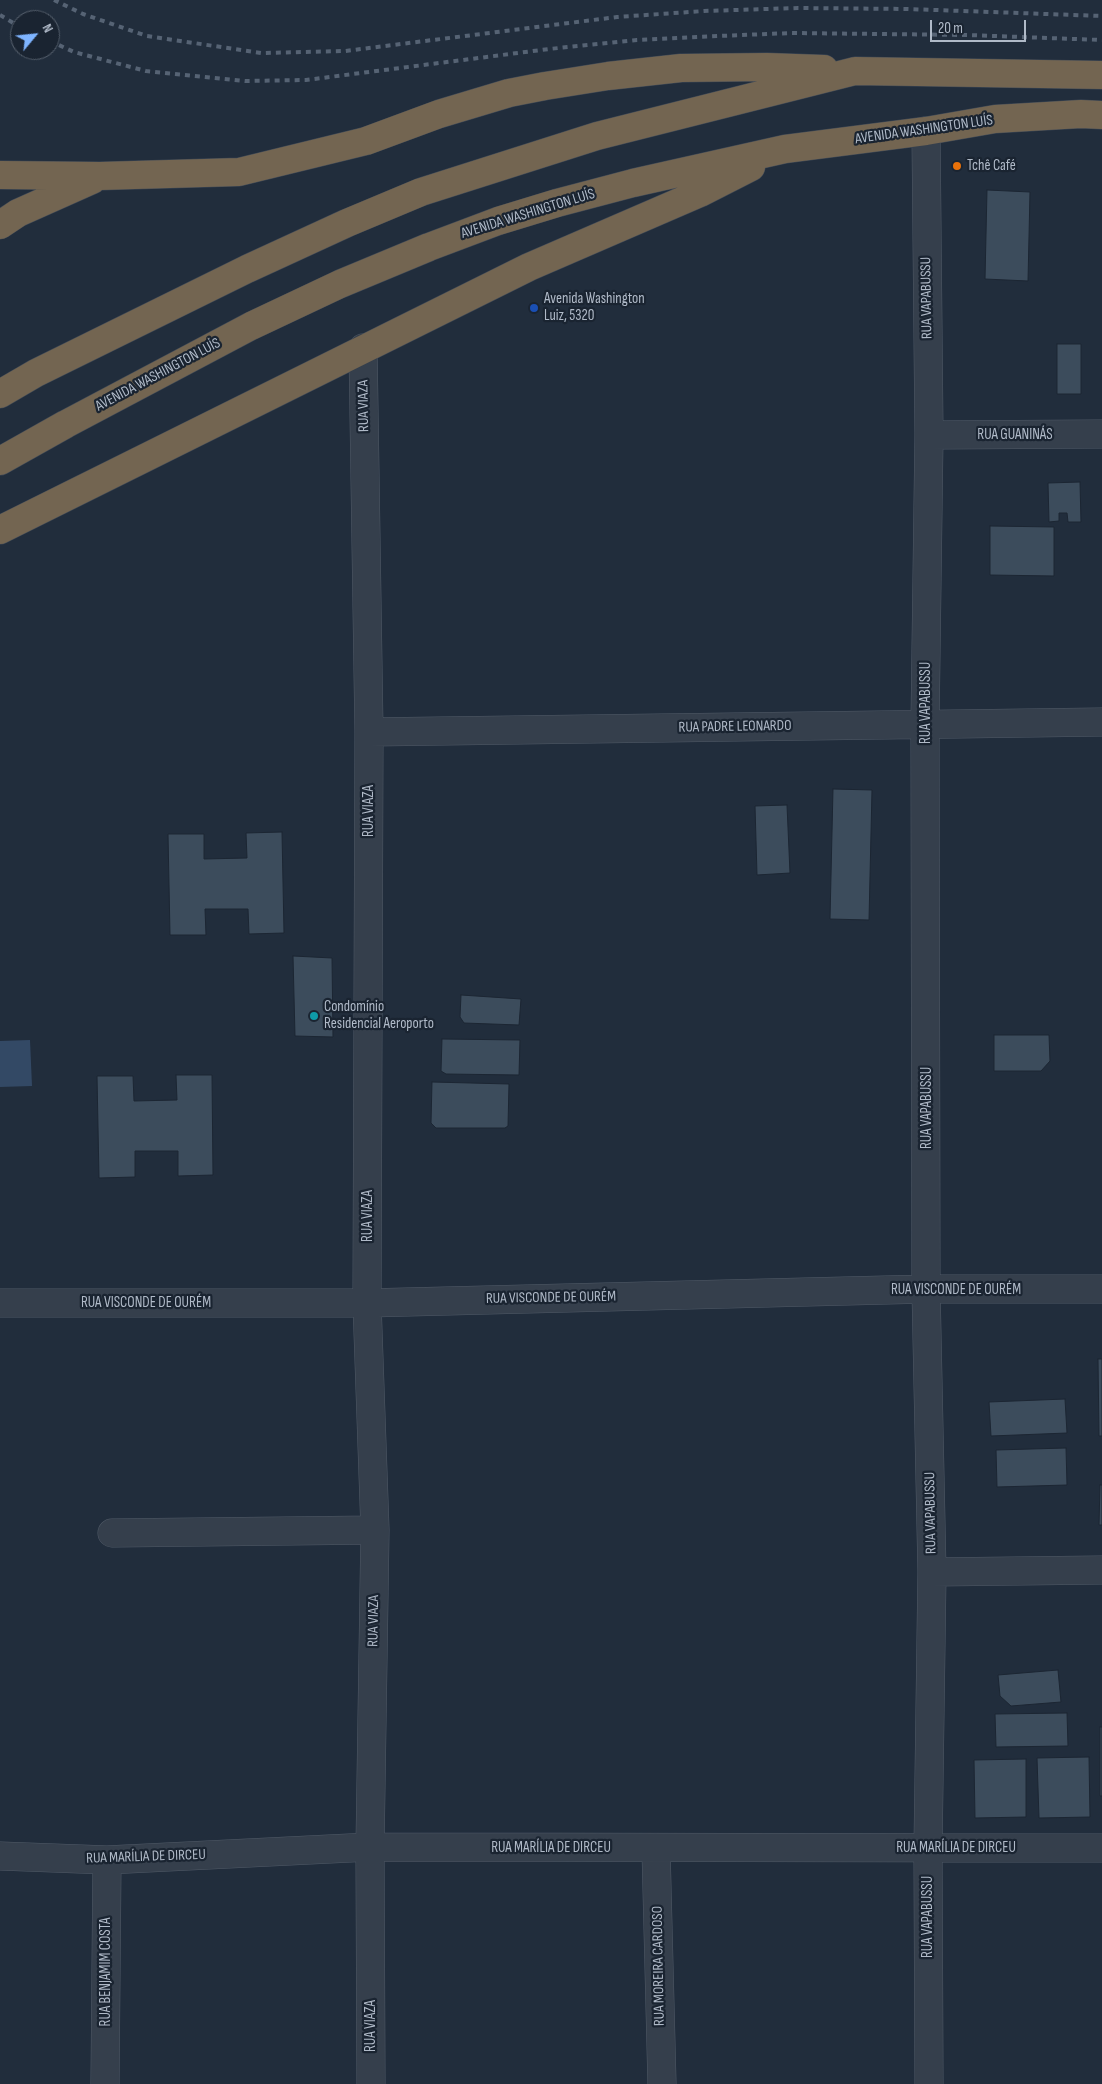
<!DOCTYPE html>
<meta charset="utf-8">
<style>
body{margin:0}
#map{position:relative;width:1102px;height:2084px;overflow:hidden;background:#212d3c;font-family:"Sofia Sans Condensed",sans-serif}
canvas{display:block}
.north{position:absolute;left:10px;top:10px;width:50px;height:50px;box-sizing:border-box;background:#1a2431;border:1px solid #56606d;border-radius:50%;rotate:62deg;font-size:14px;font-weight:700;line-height:20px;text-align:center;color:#b0bac8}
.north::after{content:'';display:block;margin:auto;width:18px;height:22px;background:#7eb4ff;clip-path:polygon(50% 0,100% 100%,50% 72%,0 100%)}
.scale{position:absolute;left:930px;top:20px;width:96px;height:22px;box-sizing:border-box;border:2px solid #b0bac8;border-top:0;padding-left:6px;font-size:15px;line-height:18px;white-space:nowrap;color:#b0bac8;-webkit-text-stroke:4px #1a2431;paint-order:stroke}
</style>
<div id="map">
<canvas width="1102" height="2084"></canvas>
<div class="north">N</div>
<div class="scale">20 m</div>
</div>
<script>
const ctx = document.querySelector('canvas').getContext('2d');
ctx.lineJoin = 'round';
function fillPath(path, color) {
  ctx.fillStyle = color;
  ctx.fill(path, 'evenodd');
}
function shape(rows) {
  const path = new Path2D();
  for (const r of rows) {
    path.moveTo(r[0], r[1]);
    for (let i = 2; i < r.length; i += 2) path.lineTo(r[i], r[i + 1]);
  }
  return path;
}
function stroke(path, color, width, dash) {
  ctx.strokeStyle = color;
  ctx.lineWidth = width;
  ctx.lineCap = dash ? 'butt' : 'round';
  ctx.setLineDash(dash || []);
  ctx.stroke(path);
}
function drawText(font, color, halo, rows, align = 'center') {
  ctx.font = font + ' "Sofia Sans Condensed",sans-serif';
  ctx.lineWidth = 4.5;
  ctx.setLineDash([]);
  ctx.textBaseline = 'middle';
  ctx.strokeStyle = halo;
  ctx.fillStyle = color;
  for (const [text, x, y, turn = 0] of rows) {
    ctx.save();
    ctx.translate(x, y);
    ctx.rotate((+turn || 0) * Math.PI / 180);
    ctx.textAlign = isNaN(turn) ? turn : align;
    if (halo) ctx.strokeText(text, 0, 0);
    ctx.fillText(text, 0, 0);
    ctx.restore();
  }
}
fillPath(shape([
 [30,1040,32,1086,0,1087,0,1041]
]), '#334965');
const building = shape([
 [987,190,1030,192,1028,281,985,279,987,190],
 [1057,344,1081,344,1081,394,1057,394,1057,344],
 [1080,482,1081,522,1068,522,1067,513,1059,513,1059,521,1049,522,1048,483,1080,482],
 [990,526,1054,527,1054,576,990,575,990,526],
 [833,789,872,790,869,920,830,919,833,789],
 [787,805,790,873,757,875,755,806,787,805],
 [282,832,284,933,249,934,248,909,205,909,206,935,170,935,168,834,204,834,204,859,247,858,246,833,282,832],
 [293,956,332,958,333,1037,295,1036,293,956],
 [461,995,521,999,519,1025,464,1023,460,1017,461,995],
 [994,1035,1049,1035,1050,1061,1041,1071,994,1071,994,1035],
 [442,1039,520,1040,519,1075,446,1074,441,1071,442,1039],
 [176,1075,212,1075,213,1175,178,1176,178,1151,135,1151,135,1177,99,1178,97,1076,133,1076,134,1101,177,1100,176,1075],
 [432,1082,509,1084,508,1126,505,1128,436,1128,431,1123,432,1082],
 [1098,1359,1102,1359,1102,1436,1099,1436,1098,1359],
 [1065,1399,1067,1433,991,1436,989,1402,1065,1399],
 [1066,1448,1067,1485,997,1487,996,1450,1066,1448],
 [1100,1485,1102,1485,1102,1525,1099,1525,1100,1485],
 [1058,1670,1061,1702,1011,1706,1000,1696,998,1675,1058,1670],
 [1067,1713,1068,1746,996,1747,995,1714,1067,1713],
 [1100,1727,1102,1727,1102,1796,1100,1796,1100,1727],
 [1089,1757,1090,1817,1039,1818,1037,1758,1089,1757],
 [1026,1759,1026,1817,975,1818,974,1760,1026,1759]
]);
fillPath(building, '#3c4c5c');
stroke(building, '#1c2633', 1);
const minor = shape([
 [926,131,929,435,925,724,926,1289,932,1572,928,1849,929,2084],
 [363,348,369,732,367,1303,375,1530,370,1847,371,2084],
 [929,435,1102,434],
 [369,732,1102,722],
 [0,1303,367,1303,926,1289,1102,1289],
 [112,1533,375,1530],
 [932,1572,1102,1570],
 [656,1849,662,2084],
 [0,1856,107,1860,370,1847,1102,1848],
 [105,2084,107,1860]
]);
const highway = shape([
 [0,175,100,176,239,172,366,141,439,114,509,93,545,86,608,76,681,68,767,67,824,69],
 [0,225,18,213,92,180],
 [0,394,36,373,247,269,347,223,421,192,597,136,855,71,1102,75],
 [0,461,66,424,251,326,340,284,429,247,498,221,557,203,633,183,785,149,926,131,995,119,1081,114,1102,115],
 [0,530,529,267,700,193,751,167]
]);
stroke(minor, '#505a67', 29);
stroke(highway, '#404a57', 29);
stroke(minor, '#353f4c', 28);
stroke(highway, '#736551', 28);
stroke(shape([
 [54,0,83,14,147,36,261,53,345,51,617,17,704,11,798,8,908,9,1102,16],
 [0,15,20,27],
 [50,41,74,52,146,71,245,81,306,80,549,49,637,40,718,36,792,33,968,35,1102,40]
]), '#566374', 4, [5, 5]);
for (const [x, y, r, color] of [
 [957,166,5,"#e8710a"],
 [534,308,5,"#1a4fb4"],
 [314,1016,5,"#0f9aa8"]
]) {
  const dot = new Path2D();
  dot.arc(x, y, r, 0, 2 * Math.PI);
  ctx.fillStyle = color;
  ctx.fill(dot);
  stroke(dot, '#1a2431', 2);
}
drawText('15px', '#b0bac8', '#1a2431', [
 ["AVENIDA WASHINGTON LUÍS",924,130,-8],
 ["AVENIDA WASHINGTON LUÍS",528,214,-17],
 ["RUA VAPABUSSU",927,298,-91],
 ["AVENIDA WASHINGTON LUÍS",158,375,-28],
 ["RUA VIAZA",364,406,-91],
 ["RUA GUANINÁS",1015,435],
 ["RUA VAPABUSSU",926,703,-90],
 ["RUA PADRE LEONARDO",735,727,-1],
 ["RUA VIAZA",369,811,-90],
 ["RUA VAPABUSSU",927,1108,-90],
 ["RUA VIAZA",368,1216,-90],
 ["RUA VISCONDE DE OURÉM",956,1290],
 ["RUA VISCONDE DE OURÉM",551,1298,-1],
 ["RUA VISCONDE DE OURÉM",146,1303],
 ["RUA VAPABUSSU",931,1513,-91],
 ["RUA VIAZA",374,1621,-89],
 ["RUA MARÍLIA DE DIRCEU",551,1848],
 ["RUA MARÍLIA DE DIRCEU",956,1848],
 ["RUA MARÍLIA DE DIRCEU",146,1857,-2],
 ["RUA VAPABUSSU",928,1917,-90],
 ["RUA MOREIRA CARDOSO",659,1966,-91],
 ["RUA BENJAMIM COSTA",106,1972,-90],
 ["RUA VIAZA",371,2026,-90]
]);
drawText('15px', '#b0bac8', '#1a2431', [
 ["Tchê Café",967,166],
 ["Avenida Washington",544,299],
 ["Luiz, 5320",544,316],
 ["Condomínio",324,1007],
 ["Residencial Aeroporto",324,1024]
], 'left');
</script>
